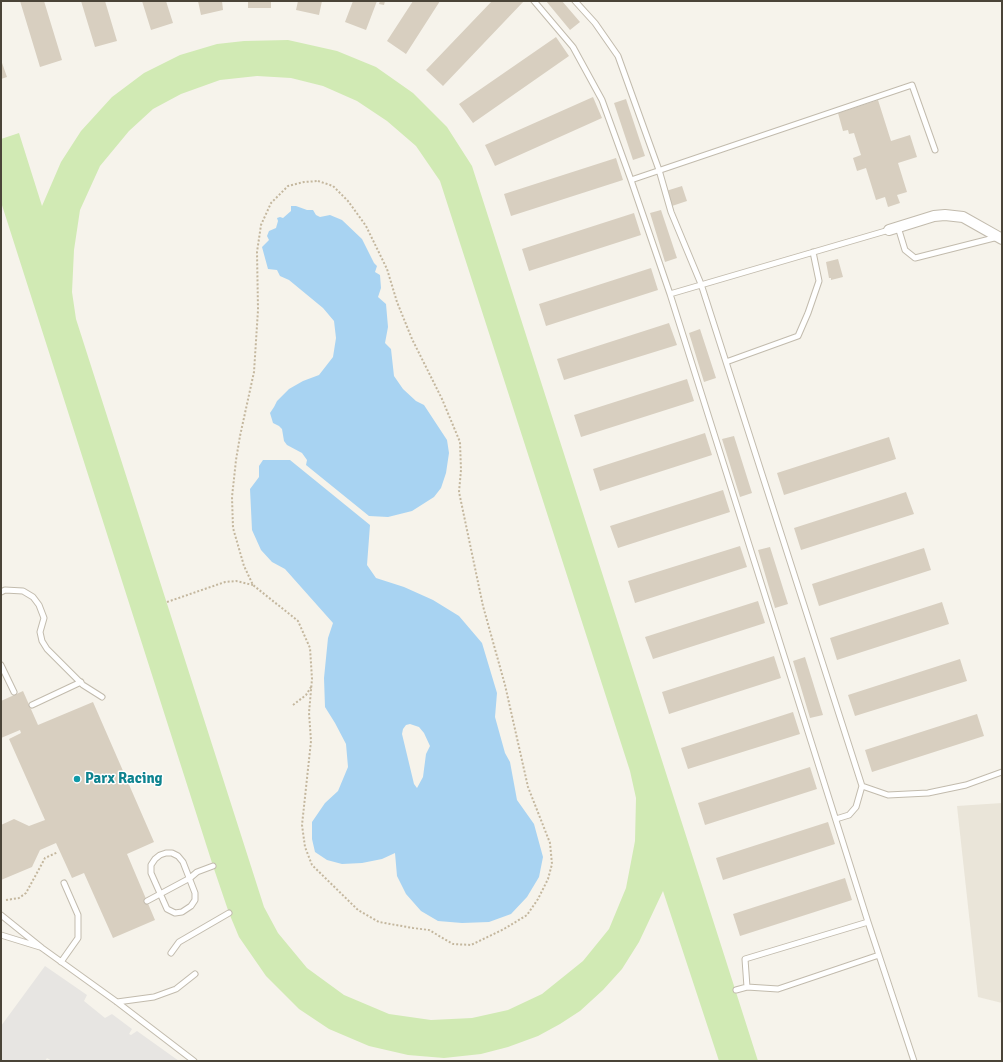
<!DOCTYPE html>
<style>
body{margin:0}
#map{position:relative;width:1003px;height:1062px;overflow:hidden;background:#f6f3eb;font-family:Signika,sans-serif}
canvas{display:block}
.frame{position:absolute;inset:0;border:2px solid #4a4438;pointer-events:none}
</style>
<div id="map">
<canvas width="1003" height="1062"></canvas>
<div class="frame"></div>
</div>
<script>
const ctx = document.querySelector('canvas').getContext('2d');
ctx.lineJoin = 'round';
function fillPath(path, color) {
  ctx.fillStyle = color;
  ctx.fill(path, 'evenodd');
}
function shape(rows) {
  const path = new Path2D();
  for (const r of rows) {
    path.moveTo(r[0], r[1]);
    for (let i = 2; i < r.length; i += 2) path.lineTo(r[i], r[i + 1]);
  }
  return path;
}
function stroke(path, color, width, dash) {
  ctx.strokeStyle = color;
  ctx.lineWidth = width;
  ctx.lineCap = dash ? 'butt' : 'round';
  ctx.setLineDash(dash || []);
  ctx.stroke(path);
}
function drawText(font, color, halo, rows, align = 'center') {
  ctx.font = font + ' Signika,sans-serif';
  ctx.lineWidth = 3;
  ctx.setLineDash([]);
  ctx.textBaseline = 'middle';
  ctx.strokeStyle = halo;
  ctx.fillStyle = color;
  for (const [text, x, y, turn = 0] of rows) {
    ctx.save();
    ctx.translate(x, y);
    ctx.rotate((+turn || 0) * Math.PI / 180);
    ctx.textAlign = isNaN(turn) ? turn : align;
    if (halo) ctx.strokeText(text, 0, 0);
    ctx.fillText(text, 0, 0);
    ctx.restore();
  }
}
fillPath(shape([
 [1002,803,1002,1003,978,997,957,806]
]), '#eae5d9');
fillPath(shape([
 [288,40,337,51,376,67,413,93,447,127,472,166,758,1061,719,1061,663,891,639,942,622,969,603,990,580,1011,560,1024,538,1036,508,1047,481,1054,444,1058,408,1055,369,1046,329,1029,299,1009,266,976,239,937,229,913,213,866,1,202,1,139,19,133,42,206,61,162,81,131,112,97,144,73,180,55,217,44,244,41],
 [257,76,291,78,323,86,357,101,387,121,416,146,440,181,630,771,636,798,635,841,626,888,609,929,583,961,542,994,508,1010,472,1018,431,1020,389,1014,344,995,307,968,278,933,264,907,76,319,72,292,74,250,80,210,100,166,129,131,153,109,181,94,220,80]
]), '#d1eab4');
fillPath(shape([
 [45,966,87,995,84,1001,105,1018,112,1014,132,1029,129,1034,131,1035,137,1031,179,1061,52,1061,47,1058,45,1061,1,1061,1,1026]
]), '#e7e5e2');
fillPath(shape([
 [291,206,296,206,307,210,313,210,316,215,320,217,330,215,342,220,362,239,374,263,377,266,375,272,380,275,381,288,378,297,386,304,388,327,385,343,391,349,394,376,403,389,416,401,424,405,447,440,449,453,446,473,441,488,434,497,412,511,388,517,369,516,306,465,307,460,302,453,287,445,284,441,282,429,279,426,273,423,270,413,274,407,277,401,289,389,303,381,319,375,333,357,336,338,334,321,323,308,289,280,280,276,277,270,268,269,262,247,269,240,267,236,269,231,276,228,278,221,277,218,280,217,283,218,291,211],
 [263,460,290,460,370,525,367,565,376,578,404,587,433,600,459,616,482,643,497,693,495,717,505,753,510,762,517,800,534,824,543,857,539,877,527,897,511,914,489,922,462,923,438,921,421,911,406,894,397,876,395,853,382,859,362,863,342,864,327,860,315,852,312,839,312,822,325,803,338,791,348,767,346,744,335,723,325,707,324,678,328,638,333,623,285,569,272,562,261,550,252,530,250,489,259,477,259,466],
 [410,724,419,727,424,733,430,746,426,754,423,777,417,788,414,784,402,734,403,729,406,725]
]), '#a8d3f2');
fillPath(shape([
 [20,1,44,1,62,60,40,67],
 [81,1,105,1,117,41,95,47],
 [142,1,166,1,173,23,151,30],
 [198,1,222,1,223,10,201,15],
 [248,1,271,1,271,8,248,8],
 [298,1,322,1,319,15,296,10],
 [353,1,377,1,366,30,345,22],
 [380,1,385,1,384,5,379,4],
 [413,1,440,1,406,54,387,41],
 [492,1,524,1,443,86,426,70],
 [546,1,562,1,580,22,570,30],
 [556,37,569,56,473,123,459,104],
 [1,60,7,77,1,79],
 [593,97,602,118,495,166,485,145],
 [626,99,645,156,633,160,614,103],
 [878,100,891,141,910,135,917,157,898,163,907,192,897,195,900,203,888,207,885,197,876,200,866,168,857,171,853,158,861,155,854,133,849,134,848,130,843,131,838,113],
 [616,158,623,180,511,216,504,194],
 [682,186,687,201,672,206,666,191],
 [661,210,677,258,665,262,650,213],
 [634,213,641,235,529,271,522,249],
 [838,259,843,277,831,280,831,278,829,278,826,262],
 [651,268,658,290,546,326,539,304],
 [669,323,677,345,564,380,557,359],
 [700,329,716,378,704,382,689,333],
 [687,379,694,401,581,437,574,415],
 [705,433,712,455,600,491,593,469],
 [734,436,752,493,740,497,722,439],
 [889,437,896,459,784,495,777,473],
 [723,490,730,512,618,548,610,526],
 [906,492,914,514,801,550,794,528],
 [740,546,747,567,635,603,628,581],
 [770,547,788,604,775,608,758,550],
 [924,548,931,570,819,606,812,584],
 [758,601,765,623,653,659,645,637],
 [942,602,949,624,837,660,830,638],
 [774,656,781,678,669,714,662,692],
 [805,657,823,715,810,718,793,661],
 [960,659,967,681,855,716,848,695],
 [23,691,38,725,93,702,154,842,127,854,155,920,113,938,84,873,72,878,56,843,40,850,32,867,1,880,1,825,14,819,29,826,45,820,9,739,21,733,20,730,1,738,1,701],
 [793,712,800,734,688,769,681,748],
 [977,714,984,736,872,772,865,750],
 [810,767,817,789,705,825,698,803],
 [828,822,835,844,723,880,716,858],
 [845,878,852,900,740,936,733,914]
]), '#d8cfc0');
const lane = shape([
 [534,1,573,47,602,100,631,180,670,294,868,922,914,1061],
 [575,1,595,23,618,56,659,170,671,212,701,284,862,786,888,795,928,793,966,785,1002,772],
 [631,180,912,85,935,150],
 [898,227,905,250,915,258,998,237],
 [670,294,889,230],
 [726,362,798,336,808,313,819,281,813,252],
 [1,592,5,590,23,591,33,597,39,605,44,618,40,632,42,641,47,649,83,685,102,697],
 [1,665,14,692],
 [32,705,81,682],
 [836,819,849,815,856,807,862,786],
 [166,853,172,853,178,856,183,862,195,893,195,900,191,906,182,912,175,913,167,909,151,873,151,865,155,859,160,855,166,853],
 [147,901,190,878,197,872,213,866],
 [1,915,42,948,117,1002,194,1061],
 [1,935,40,947],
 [171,953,179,942,229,913],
 [61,962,78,938,78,915,64,883],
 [747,987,778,989,879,955],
 [736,990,747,987,745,959,868,922],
 [117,1002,154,997,176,989,195,974]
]);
const street = shape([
 [889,230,934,216,945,215,963,217,1002,239]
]);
stroke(lane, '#c2bbad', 7);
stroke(street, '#c2bbad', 12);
stroke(shape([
 [318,181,333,186,348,201,366,226,387,269,397,302,412,339,442,399,460,442,461,470,459,492,483,606,505,685,528,787,550,843,552,864,548,879,538,899,527,915,504,929,471,945,453,944,429,930,413,928,379,922,358,910,312,865,305,847,302,825,311,741,309,713,312,679,310,648,298,621,253,585,244,566,233,528,232,497,236,460,240,436,254,372,258,310,257,252,261,225,271,203,288,186,304,182,318,181],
 [167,602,225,582,236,581,253,585],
 [293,705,306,695,311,687],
 [6,900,19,898,26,893,45,858,58,852]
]), '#c4b79e', 2, [2, 2]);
stroke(lane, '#fff', 5);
stroke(street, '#fff', 10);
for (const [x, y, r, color] of [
 [77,779,4,"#0f9aa8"]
]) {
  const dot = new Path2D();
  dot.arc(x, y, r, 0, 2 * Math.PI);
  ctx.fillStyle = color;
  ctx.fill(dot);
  stroke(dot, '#fff', 1.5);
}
drawText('bold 15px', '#0d838f', '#fff', [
 ["Parx Racing",85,779]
], 'left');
</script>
